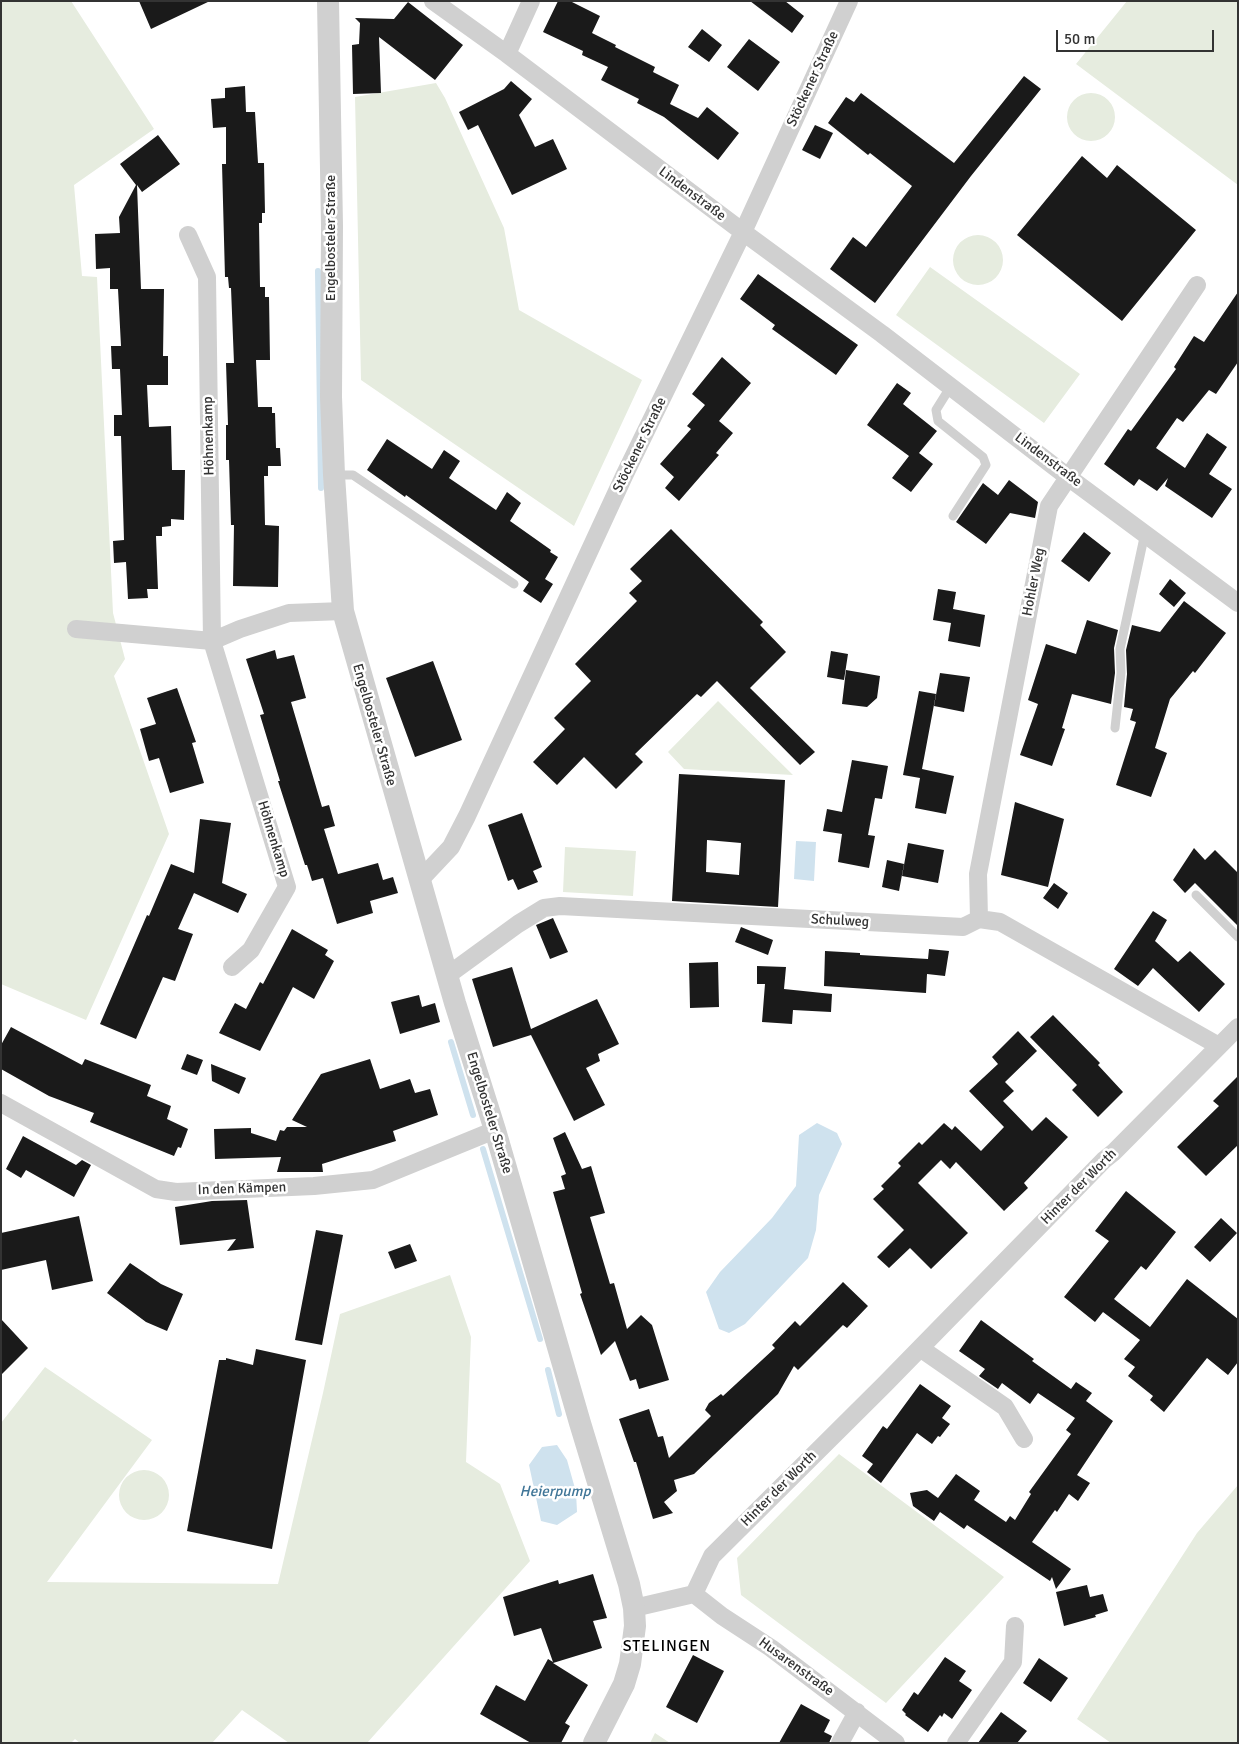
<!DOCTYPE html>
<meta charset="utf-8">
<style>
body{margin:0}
#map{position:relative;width:1239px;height:1744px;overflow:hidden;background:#fff;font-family:Signika,sans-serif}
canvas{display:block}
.frame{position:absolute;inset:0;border:2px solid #333;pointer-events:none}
.scale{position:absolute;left:1056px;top:30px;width:158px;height:22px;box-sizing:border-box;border:2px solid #333;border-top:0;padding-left:6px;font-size:15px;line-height:18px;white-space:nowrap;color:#333;-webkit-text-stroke:4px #fff;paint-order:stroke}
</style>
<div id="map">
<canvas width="1239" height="1744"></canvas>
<div class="frame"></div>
<div class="scale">50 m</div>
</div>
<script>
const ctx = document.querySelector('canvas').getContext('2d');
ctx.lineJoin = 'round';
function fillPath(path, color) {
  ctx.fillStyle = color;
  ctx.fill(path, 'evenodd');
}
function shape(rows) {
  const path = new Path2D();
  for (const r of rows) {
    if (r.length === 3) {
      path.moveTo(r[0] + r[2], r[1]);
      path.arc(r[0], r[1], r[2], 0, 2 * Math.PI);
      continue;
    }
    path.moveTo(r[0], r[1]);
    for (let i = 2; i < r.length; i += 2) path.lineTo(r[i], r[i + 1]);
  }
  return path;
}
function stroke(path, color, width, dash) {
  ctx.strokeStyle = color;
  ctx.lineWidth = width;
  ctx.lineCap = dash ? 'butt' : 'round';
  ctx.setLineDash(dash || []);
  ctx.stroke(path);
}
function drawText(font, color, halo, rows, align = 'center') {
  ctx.font = font + ' Signika,sans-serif';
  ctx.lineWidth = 5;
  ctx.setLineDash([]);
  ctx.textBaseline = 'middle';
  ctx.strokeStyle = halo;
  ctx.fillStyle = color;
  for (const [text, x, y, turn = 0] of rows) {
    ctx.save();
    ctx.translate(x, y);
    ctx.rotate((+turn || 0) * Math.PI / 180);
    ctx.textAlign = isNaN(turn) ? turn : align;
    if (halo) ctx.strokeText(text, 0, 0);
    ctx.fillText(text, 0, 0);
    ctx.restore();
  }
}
fillPath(shape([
 [1,1,71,1,154,129,74,185,82,276,97,277,113,613,125,659,114,676,169,834,86,1020,1,984],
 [1127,1,1238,1,1238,185,1076,64],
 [436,83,445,98,504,228,519,310,642,380,574,526,361,380,355,97],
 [1091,117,24],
 [978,260,25],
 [930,267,1080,374,1044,423,896,315],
 [718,701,793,775,684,769,668,752],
 [565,847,636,851,633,896,563,892],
 [450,1275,471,1337,466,1462,500,1484,530,1561,367,1743,289,1743,242,1710,212,1743,80,1743,75,1739,71,1743,1,1743,1,1423,45,1367,152,1440,47,1582,278,1584,323,1393,340,1314],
 [839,1454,1004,1577,886,1703,741,1595,737,1558],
 [144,1495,25],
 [1238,1485,1238,1743,1111,1743,1077,1719,1197,1533],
 [655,1733,670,1743,650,1743]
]), '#e6ecdf');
fillPath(shape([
 [796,841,816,842,814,881,794,879],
 [817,1123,837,1133,842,1144,819,1195,816,1230,808,1258,745,1324,729,1333,719,1329,706,1292,720,1272,772,1218,796,1186,799,1135],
 [557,1445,567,1460,576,1492,577,1512,557,1525,541,1521,529,1465,542,1447]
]), '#cfe2ee');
stroke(shape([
 [318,271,321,488],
 [451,1042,473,1115],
 [483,1149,540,1339],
 [548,1370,559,1414]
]), '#cfe2ee', 6);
fillPath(shape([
 [139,1,210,1,151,29],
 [558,1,570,1,600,16,592,33,616,45,615,47,655,67,653,72,679,85,670,104,698,118,707,107,739,133,718,160,664,117,637,103,639,99,601,80,608,67,582,55,583,51,543,32],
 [750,1,785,1,804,16,792,33],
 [408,2,463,45,435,80,379,37,381,93,353,94,352,45,359,44,360,23,355,18,394,19],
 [702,29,722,45,709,62,688,47],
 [749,39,780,62,758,91,727,67],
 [1024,76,1041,89,971,176,875,303,830,269,853,237,866,247,912,186,870,153,868,155,828,123,846,97,854,102,861,93,954,163],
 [511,81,532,99,519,115,535,147,553,139,567,169,512,195,478,125,468,130,459,112,504,89],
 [245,86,246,112,255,112,258,163,264,163,265,213,262,213,262,223,259,223,260,287,265,287,265,297,269,297,270,360,256,360,258,407,272,407,272,413,275,413,276,448,280,448,281,466,268,466,268,476,264,476,265,525,279,526,278,587,233,586,234,525,231,525,229,460,226,460,226,425,228,425,226,363,234,363,231,288,229,288,228,277,225,277,222,164,226,164,226,127,213,128,211,99,225,98,225,88],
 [815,125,833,133,820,159,802,150],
 [158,135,180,164,142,192,137,185,141,289,164,289,163,356,168,356,168,385,147,385,149,427,171,426,172,470,185,470,184,520,171,519,171,526,162,527,162,536,156,536,158,589,147,589,148,598,128,599,126,562,114,563,113,541,124,540,121,436,114,436,114,415,122,415,120,369,112,369,111,346,121,346,118,289,110,289,110,268,96,269,95,234,120,233,119,217,136,185,120,164],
 [1082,156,1107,178,1117,165,1196,230,1122,321,1017,235],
 [758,274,858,345,836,375,772,329,775,325,740,299],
 [1238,292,1238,362,1216,394,1209,390,1183,422,1177,418,1156,448,1185,468,1207,433,1227,447,1209,474,1232,489,1212,518,1165,486,1168,478,1157,491,1139,479,1134,486,1104,464,1128,429,1131,431,1176,369,1174,367,1194,336,1204,342],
 [722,357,751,383,719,421,733,433,716,453,719,455,679,501,665,488,674,477,660,464,691,429,687,426,705,405,692,394],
 [897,383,911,393,903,404,937,431,919,453,933,464,911,492,892,478,909,456,867,425],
 [387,439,432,469,444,450,460,461,449,478,496,510,507,492,521,503,510,521,551,550,550,552,558,557,545,579,553,584,541,603,523,591,529,582,406,495,405,497,367,470],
 [1009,480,1038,502,1035,518,1010,513,986,544,956,522,983,483,998,495],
 [671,529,763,622,760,625,786,652,750,688,815,752,800,765,717,681,701,697,697,694,635,754,643,762,616,789,584,757,557,785,533,762,565,729,554,718,591,681,575,664,637,601,629,593,642,581,630,569],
 [1084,532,1111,553,1089,582,1061,561],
 [1170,579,1186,593,1174,607,1159,594],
 [938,589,956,592,953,609,985,615,980,647,948,641,951,623,933,620],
 [1184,601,1226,633,1195,673,1193,671,1170,699,1155,748,1167,753,1151,797,1116,785,1136,722,1130,720,1133,709,1124,707,1127,674,1126,650,1132,625,1160,632],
 [1087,620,1118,630,1114,648,1115,673,1111,704,1072,694,1062,728,1065,729,1052,766,1020,755,1038,704,1028,700,1046,644,1076,654],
 [275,650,277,659,294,655,306,698,291,702,322,807,329,805,335,826,324,829,338,874,378,863,383,880,393,877,398,893,370,901,373,913,337,924,323,878,312,881,307,865,305,865,278,781,280,781,260,715,264,714,246,659],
 [831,651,848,654,844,680,827,677],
 [433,661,462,740,415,757,386,678],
 [846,670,880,676,877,698,867,707,842,704],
 [940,673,970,677,964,712,934,706],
 [177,688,196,742,192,743,204,783,170,793,159,758,149,761,140,729,156,724,147,698],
 [919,691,936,694,922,769,954,776,946,814,915,808,920,778,903,775],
 [852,760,888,766,882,799,875,798,868,835,875,836,869,868,838,862,842,834,823,831,827,809,842,812],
 [679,774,785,780,778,907,672,901],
 [707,840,741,843,739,875,706,872],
 [1015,802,1064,819,1048,887,1001,875],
 [522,813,542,867,533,871,538,882,518,890,513,879,508,881,488,825],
 [200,819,231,823,222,883,247,894,238,913,194,893,178,929,193,934,175,981,163,977,136,1039,100,1024,147,915,149,916,171,864,194,873],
 [908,843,944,850,938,883,902,876],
 [1194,848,1205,860,1215,850,1238,873,1238,926,1195,883,1185,893,1173,880],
 [887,860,904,864,899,891,882,887],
 [1054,883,1068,893,1058,909,1043,898],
 [1153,911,1167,920,1155,941,1178,962,1190,951,1225,984,1199,1012,1153,968,1138,986,1114,969],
 [553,918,568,952,550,959,536,925],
 [741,927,773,940,768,955,735,942],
 [292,929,328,950,325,955,334,961,314,999,293,987,260,1051,219,1033,235,1003,246,1009,260,982,263,984],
 [929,949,949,951,945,976,927,974,926,993,824,986,825,951,860,953,860,955,928,959],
 [718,962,719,1007,690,1008,689,963],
 [757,966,786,967,784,989,832,994,831,1012,793,1010,792,1024,762,1022,765,984,757,984],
 [512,967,531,1029,597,999,619,1044,598,1054,600,1061,586,1068,605,1105,574,1121,531,1035,493,1047,472,979],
 [419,995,422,1007,435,1003,440,1022,400,1034,391,1002],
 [1053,1015,1100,1063,1098,1065,1123,1092,1098,1117,1072,1090,1077,1085,1030,1037],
 [11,1027,82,1065,85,1059,151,1085,147,1096,171,1106,167,1119,188,1129,181,1148,178,1147,174,1156,90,1122,94,1113,49,1096,1,1069,1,1045],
 [1018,1031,1037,1051,1005,1082,1014,1091,1003,1101,1032,1131,1046,1117,1068,1137,1024,1183,1028,1188,1004,1211,956,1162,950,1169,941,1160,918,1183,968,1233,931,1269,910,1248,889,1268,877,1257,904,1230,873,1199,884,1189,881,1186,901,1166,898,1163,919,1142,922,1145,944,1123,952,1130,955,1126,981,1151,1004,1127,969,1091,998,1064,992,1057],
 [187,1054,203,1060,197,1075,181,1069],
 [370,1059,380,1089,410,1079,415,1093,430,1089,438,1115,393,1131,396,1141,322,1164,323,1172,277,1172,281,1157,215,1159,214,1129,251,1128,251,1133,276,1141,280,1130,284,1131,287,1127,307,1127,292,1120,321,1074],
 [211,1064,246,1078,239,1094,212,1081],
 [1238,1076,1238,1145,1206,1176,1177,1147,1219,1106,1213,1101],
 [565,1132,582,1169,591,1166,605,1213,590,1217,610,1284,614,1283,627,1329,641,1315,652,1325,669,1380,639,1389,636,1379,630,1381,615,1341,601,1355,580,1294,582,1293,553,1192,565,1189,561,1176,566,1174,553,1138],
 [23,1136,76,1165,82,1160,91,1165,74,1197,26,1170,21,1178,6,1169],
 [1126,1191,1176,1232,1146,1270,1141,1266,1114,1299,1150,1327,1187,1279,1238,1319,1238,1362,1228,1375,1207,1358,1164,1412,1150,1400,1153,1396,1128,1376,1135,1367,1124,1359,1140,1340,1103,1312,1095,1322,1064,1297,1109,1241,1095,1231],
 [247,1200,254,1248,227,1251,236,1239,180,1245,175,1207,212,1201],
 [79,1216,93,1281,52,1290,46,1260,1,1270,1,1233],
 [1221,1218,1237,1233,1210,1262,1194,1247],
 [316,1230,343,1235,322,1345,295,1340],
 [410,1244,417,1261,395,1269,388,1252],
 [130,1263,161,1284,183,1294,167,1331,146,1322,107,1293],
 [843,1282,868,1306,847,1328,843,1325,798,1370,794,1366,778,1394,694,1474,674,1480,677,1491,664,1502,673,1513,653,1519,636,1462,634,1462,619,1419,649,1409,658,1437,663,1436,669,1458,711,1416,705,1410,709,1403,721,1394,723,1396,775,1348,772,1345,795,1321,800,1326],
 [1,1319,28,1348,1,1375],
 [981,1320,1034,1359,1032,1361,1071,1389,1076,1382,1092,1393,1086,1401,1113,1421,1077,1475,1090,1483,1078,1501,1069,1494,1057,1512,1055,1510,1032,1542,1071,1569,1056,1589,1052,1577,1050,1581,967,1525,964,1529,940,1512,934,1521,913,1506,910,1493,927,1490,938,1498,956,1474,980,1491,974,1500,1006,1522,1010,1516,1015,1520,1031,1494,1029,1492,1071,1434,1066,1430,1075,1418,1038,1393,1030,1404,1002,1383,998,1389,979,1376,985,1369,959,1351],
 [256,1349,306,1360,272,1549,187,1531,219,1360,226,1360,226,1358,253,1365],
 [920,1384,951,1406,942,1418,950,1424,940,1437,938,1436,932,1444,917,1433,881,1483,867,1472,873,1464,862,1456,883,1426,887,1429],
 [593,1574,607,1618,593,1621,602,1648,553,1663,588,1685,565,1723,570,1726,561,1743,531,1743,480,1714,496,1685,525,1701,548,1659,553,1662,541,1628,514,1636,503,1597,558,1580,559,1584],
 [1087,1585,1090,1597,1103,1594,1108,1611,1095,1615,1096,1617,1064,1626,1056,1592],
 [693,1655,724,1671,697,1723,666,1707],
 [945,1657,966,1671,959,1681,972,1690,952,1719,944,1713,942,1717,940,1715,928,1732,905,1715,906,1714,902,1710,914,1692,918,1695],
 [1039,1658,1068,1678,1051,1702,1023,1683],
 [801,1704,830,1720,824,1732,832,1736,829,1743,779,1743],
 [1001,1712,1027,1731,1017,1743,978,1743]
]), '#1a1a1a');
stroke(shape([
 [951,386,936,410,938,421,983,457,986,465,953,516],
 [334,475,353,475,514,584],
 [1115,728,1121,673,1120,649,1145,533],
 [1196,895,1238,937]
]), '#d0d0d0', 9);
stroke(shape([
 [433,1,507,54,743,232,882,334,1068,477,1238,603],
 [507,54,531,1],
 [188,235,207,277,212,641,287,887,251,950,232,967],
 [76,629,212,641,240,629,289,613,343,611],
 [419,881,451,847,467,816,624,476,743,232,849,1],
 [979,919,978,874,1049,506,1197,285],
 [448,975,518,924,544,908,560,906,963,927,979,919,1000,922,1219,1046],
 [1,1103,156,1189,176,1192,314,1186,373,1180,495,1130],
 [920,1348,1005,1407,1024,1439],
 [694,1594,722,1616,771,1648,896,1743],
 [634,1608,694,1594,712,1556,885,1384,1104,1160,1114,1152,1238,1027],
 [840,1743,857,1712],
 [956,1743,1013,1662,1015,1626]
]), '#d0d0d0', 18);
stroke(shape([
 [328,1,332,226,331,397,334,475,343,611,455,1003,495,1130,580,1423,629,1584,634,1608,635,1626,630,1664,624,1684,594,1743]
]), '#d0d0d0', 22);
drawText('14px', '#333', '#fff', [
 ["Stöckener Straße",813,79,-65],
 ["Lindenstraße",692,194,37],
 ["Engelbosteler Straße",331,238,-90],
 ["Höhnenkamp",209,436,-91],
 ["Stöckener Straße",640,445,-64],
 ["Lindenstraße",1048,460,37],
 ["Hohler Weg",1034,582,-79],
 ["Engelbosteler Straße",374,725,74],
 ["Höhnenkamp",273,839,73],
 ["Schulweg",840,921,3],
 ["Engelbosteler Straße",489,1113,73],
 ["Hinter der Worth",1079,1187,-45],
 ["In den Kämpen",242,1189,-2],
 ["Hinter der Worth",779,1489,-45],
 ["Husarenstraße",796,1667,36]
]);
drawText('italic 15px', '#3f7597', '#fff', [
 ["Heierpump",555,1492]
]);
ctx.letterSpacing = '1px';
drawText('16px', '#000', '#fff', [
 ["STELINGEN",667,1647]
]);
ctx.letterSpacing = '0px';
</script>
